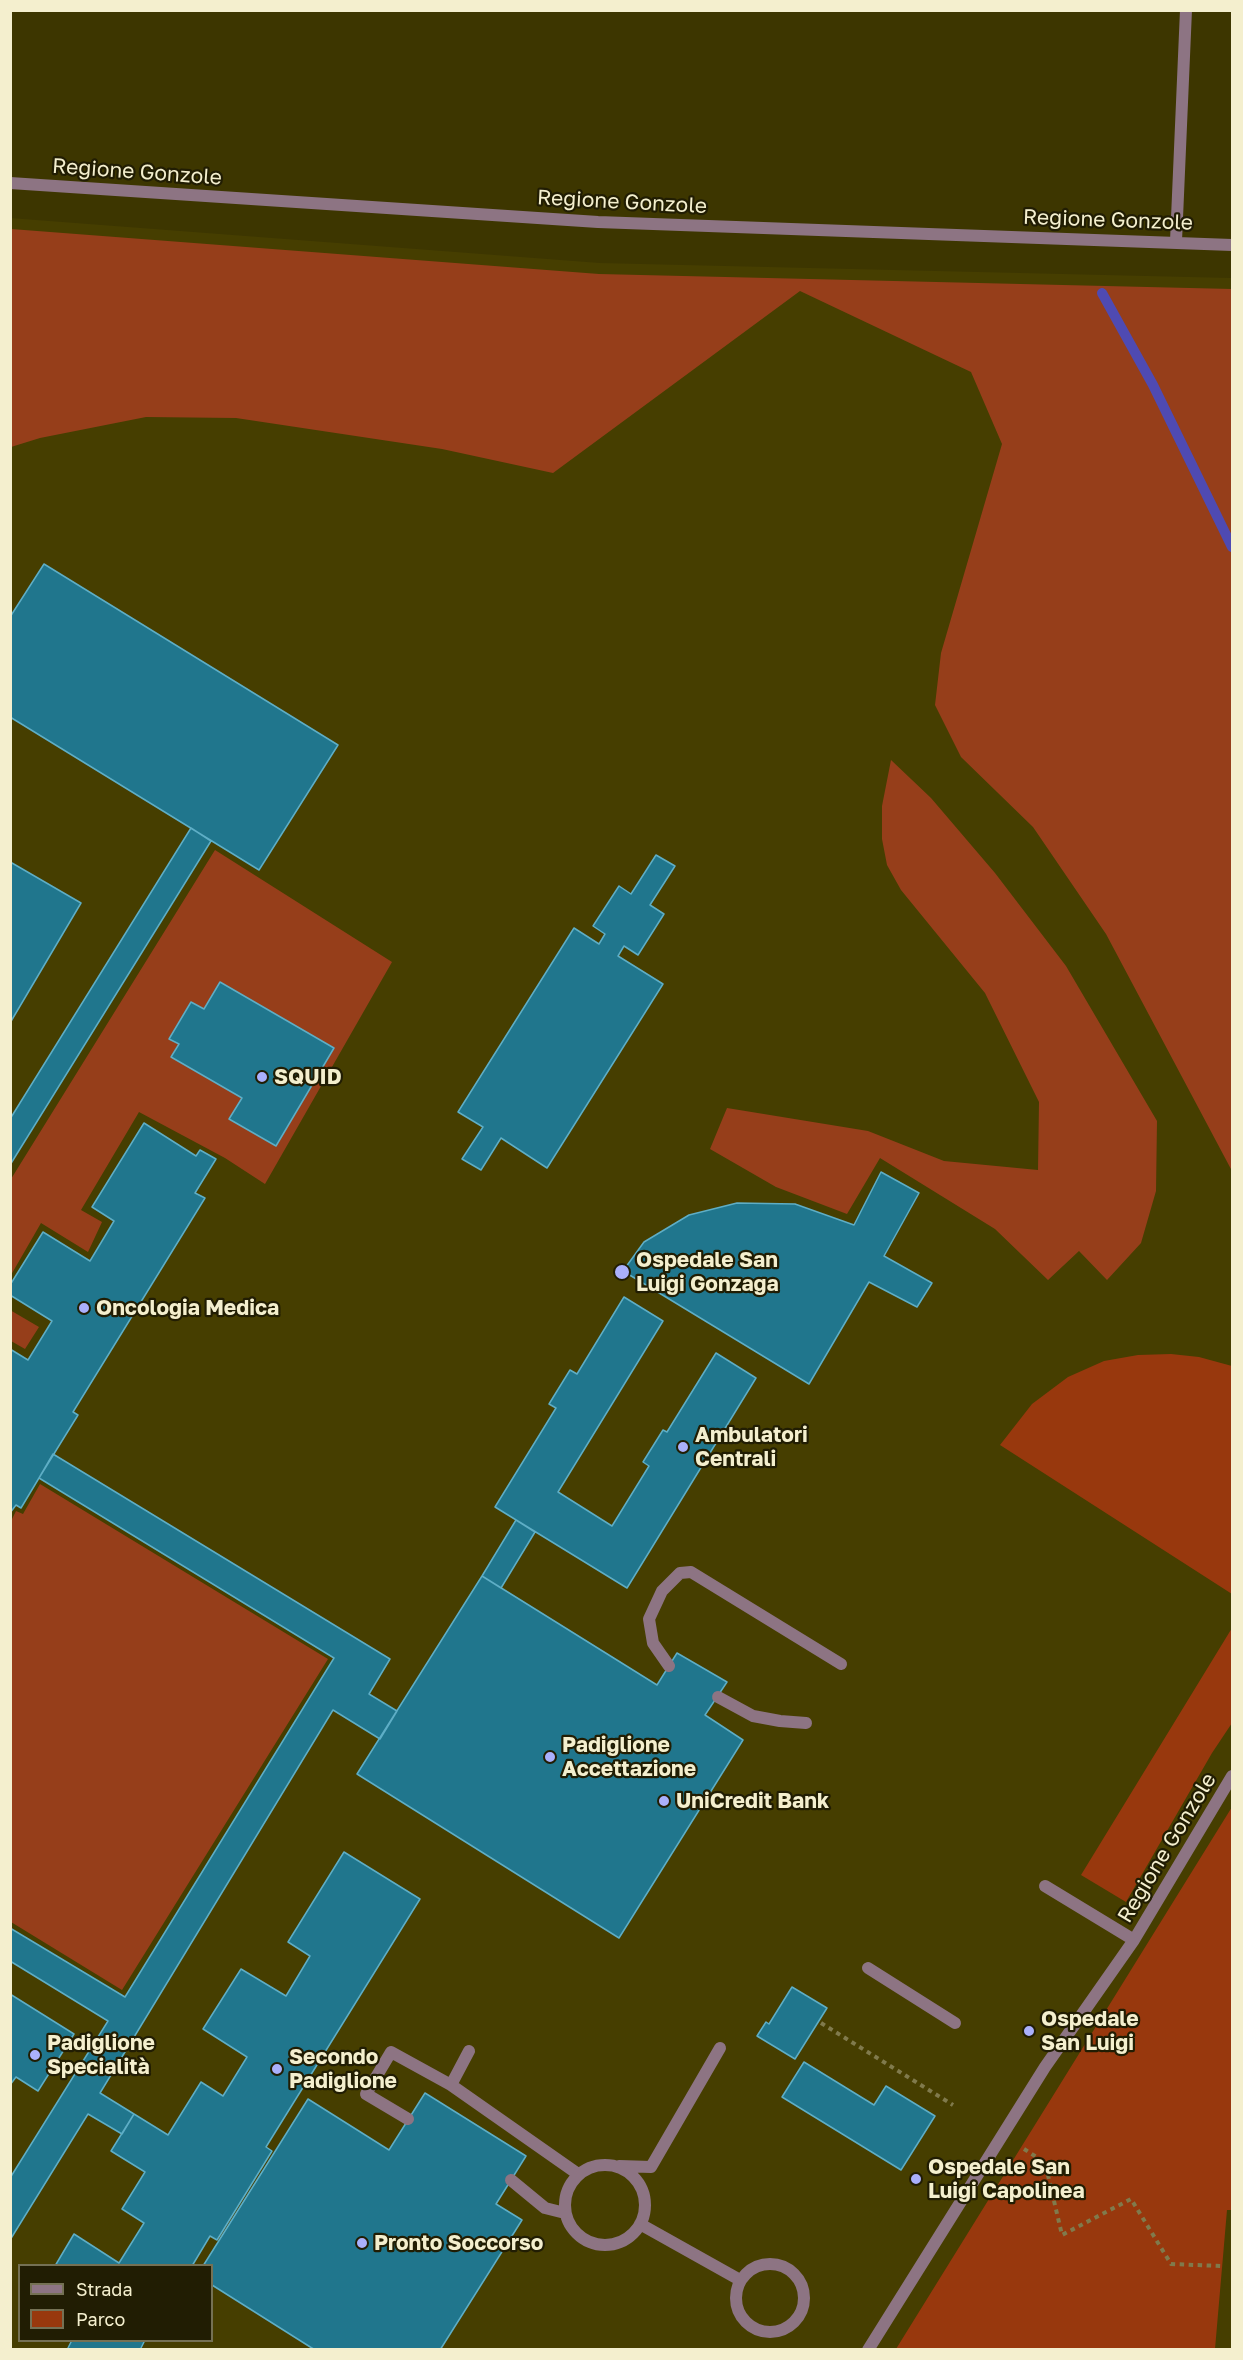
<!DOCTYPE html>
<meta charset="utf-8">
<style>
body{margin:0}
#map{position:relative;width:1243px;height:2360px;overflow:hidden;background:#3d3600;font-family:"Golos Text",sans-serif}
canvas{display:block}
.frame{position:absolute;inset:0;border:12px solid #f4efce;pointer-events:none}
.legend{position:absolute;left:18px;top:2264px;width:195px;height:78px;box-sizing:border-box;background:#211d03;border:2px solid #757154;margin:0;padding:8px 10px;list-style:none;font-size:18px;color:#f4efce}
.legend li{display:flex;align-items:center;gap:12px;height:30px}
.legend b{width:30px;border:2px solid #757154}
</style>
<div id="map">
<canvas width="1243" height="2360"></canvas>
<div class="frame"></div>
<ul class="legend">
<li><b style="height:8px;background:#8d7483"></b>Strada</li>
<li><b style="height:16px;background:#98380d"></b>Parco</li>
</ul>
</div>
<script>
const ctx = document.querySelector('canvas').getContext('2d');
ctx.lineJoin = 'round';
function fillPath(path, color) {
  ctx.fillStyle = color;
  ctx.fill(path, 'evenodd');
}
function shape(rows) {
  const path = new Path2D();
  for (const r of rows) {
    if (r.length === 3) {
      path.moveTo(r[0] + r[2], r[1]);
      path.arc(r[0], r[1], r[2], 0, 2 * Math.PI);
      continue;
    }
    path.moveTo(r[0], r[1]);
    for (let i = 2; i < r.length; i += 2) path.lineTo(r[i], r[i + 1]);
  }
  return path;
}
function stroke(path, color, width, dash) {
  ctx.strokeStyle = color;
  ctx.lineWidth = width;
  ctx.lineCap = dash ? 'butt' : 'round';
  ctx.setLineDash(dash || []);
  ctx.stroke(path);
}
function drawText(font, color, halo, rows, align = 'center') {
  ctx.font = font + ' "Golos Text",sans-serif';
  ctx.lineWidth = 4.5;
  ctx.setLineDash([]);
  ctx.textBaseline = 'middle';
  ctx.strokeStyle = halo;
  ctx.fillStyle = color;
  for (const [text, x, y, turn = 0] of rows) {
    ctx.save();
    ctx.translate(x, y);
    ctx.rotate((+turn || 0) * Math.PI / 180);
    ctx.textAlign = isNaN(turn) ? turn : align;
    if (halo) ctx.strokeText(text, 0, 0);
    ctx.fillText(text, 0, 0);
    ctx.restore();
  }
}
fillPath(shape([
 [10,218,600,263,1232,278,1232,2349,11,2349],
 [20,2266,212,2266,212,2340,20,2340]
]), '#463e00');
fillPath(shape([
 [1171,1354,1199,1357,1232,1366,1232,1594,1000,1445,1032,1404,1068,1377,1104,1361,1138,1355],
 [1232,1628,1232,1723,1212,1753,1126,1902,1081,1875],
 [1232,1807,1232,2210,1227,2210,1215,2349,896,2349]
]), '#98380d');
fillPath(shape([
 [11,229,599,274,1232,289,1232,1171,1106,934,1033,827,961,757,935,705,941,653,1002,444,971,372,800,291,553,473,442,449,236,418,146,417,40,438,11,447],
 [891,760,931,798,995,873,1066,966,1157,1121,1156,1191,1141,1243,1107,1280,1079,1251,1048,1280,995,1229,880,1158,847,1214,776,1187,710,1149,727,1108,868,1131,944,1161,1038,1170,1039,1102,985,993,901,890,887,865,882,839,882,806],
 [215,850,392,962,265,1184,225,1158,139,1112,81,1210,102,1222,88,1252,41,1223,11,1275,11,1179],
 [10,1310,39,1327,25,1349,11,1341],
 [40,1484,328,1659,122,1990,11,1922,11,1521,16,1511,23,1514]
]), '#963e1a');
stroke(shape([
 [1102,293,1153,385,1232,547]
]), '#4f4ab2', 10);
const building = shape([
 [44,564,338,745,259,870,10,717,10,617,44,564],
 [191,828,211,841,10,1165,10,1119,191,828],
 [656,855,675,866,650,905,664,914,638,955,624,946,618,956,663,984,547,1168,501,1138,481,1170,462,1159,483,1127,458,1112,574,928,599,944,605,934,593,926,619,886,631,894,656,855],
 [12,863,81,903,10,1023,10,865,12,863],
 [220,982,334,1048,276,1146,229,1119,242,1098,171,1057,179,1044,169,1039,191,1002,204,1009,220,982],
 [144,1123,196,1156,200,1150,216,1159,195,1193,205,1198,73,1412,78,1415,39,1478,21,1508,16,1505,10,1513,10,1349,28,1360,52,1321,10,1295,10,1285,43,1232,90,1261,114,1221,92,1207,144,1123],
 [881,1172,919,1193,884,1256,932,1283,917,1307,869,1282,809,1384,623,1271,644,1242,689,1215,737,1203,795,1204,854,1225,881,1172],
 [624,1297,663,1321,558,1492,612,1526,649,1466,643,1462,663,1430,667,1432,716,1353,756,1378,627,1588,495,1507,556,1408,549,1404,570,1370,577,1374,624,1297],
 [53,1454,390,1659,369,1694,397,1711,380,1739,333,1710,100,2093,134,2114,122,2134,88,2114,10,2240,10,2178,108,2021,10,1961,10,1928,125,1997,334,1658,39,1478,53,1454],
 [516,1520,535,1532,501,1588,482,1576,516,1520],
 [482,1576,657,1685,677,1653,727,1682,705,1715,743,1740,619,1938,357,1774,482,1576],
 [344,1852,420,1899,266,2147,272,2151,217,2240,210,2236,192,2266,55,2266,74,2234,119,2263,144,2223,122,2209,145,2172,111,2151,134,2114,168,2135,201,2082,223,2096,247,2057,203,2029,241,1969,286,1996,310,1956,288,1942,344,1852],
 [792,1987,827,2008,795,2059,757,2036,766,2022,769,2024,792,1987],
 [10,1994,74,2034,38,2091,16,2077,10,2085,10,1994],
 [804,2062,874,2105,886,2086,935,2116,901,2170,782,2097,804,2062],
 [425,2093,526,2156,496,2204,522,2220,440,2350,315,2350,212,2285,212,2266,203,2266,308,2099,389,2150,425,2093],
 [72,2340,145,2340,140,2350,67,2350,72,2340]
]);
fillPath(building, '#20768d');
stroke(building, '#5eaec6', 1.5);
stroke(shape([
 [821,2023,953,2105],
 [1024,2149,1038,2158,1047,2171,1062,2235,1131,2199,1171,2264,1221,2266]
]), '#807a4c', 4, [4.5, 4.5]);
stroke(shape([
 [669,1666,653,1643,649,1619,662,1591,680,1573,691,1572,841,1664],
 [718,1697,753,1716,780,1721,806,1723],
 [868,1968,955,2023],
 [469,2051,451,2085,578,2174],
 [408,2119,366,2094,391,2052,451,2085],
 [605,2205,40],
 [619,2166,651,2167,720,2048],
 [511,2180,545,2208,565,2213],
 [640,2224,740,2280],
 [770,2298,34]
]), '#8d7483', 12);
stroke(shape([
 [10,183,598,222,1232,245],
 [1176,241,1186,10],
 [1045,1886,1134,1940],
 [868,2350,1045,2067,1134,1940,1232,1776]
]), '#8d7483', 12);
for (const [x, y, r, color] of [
 [262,1077,6,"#aab0fb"],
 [622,1272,8,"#aab0fb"],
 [84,1308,6,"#aab0fb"],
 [683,1447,6,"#aab0fb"],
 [550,1757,6,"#aab0fb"],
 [664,1801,6,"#aab0fb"],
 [1029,2031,6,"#aab0fb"],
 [35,2055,6,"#aab0fb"],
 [277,2069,6,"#aab0fb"],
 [916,2179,6,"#aab0fb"],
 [362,2243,6,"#aab0fb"]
]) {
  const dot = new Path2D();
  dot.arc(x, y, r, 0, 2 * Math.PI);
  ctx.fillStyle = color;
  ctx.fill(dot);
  stroke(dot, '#211d03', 2);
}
drawText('21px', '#f4efce', '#211d03', [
 ["Regione Gonzole",137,172,4],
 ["Regione Gonzole",622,202,3],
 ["Regione Gonzole",1108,220,2],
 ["Regione Gonzole",1167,1848,-59]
]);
drawText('bold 21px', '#f4efce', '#211d03', [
 ["SQUID",274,1077],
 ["Ospedale San",636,1260],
 ["Luigi Gonzaga",636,1284],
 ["Oncologia Medica",96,1308],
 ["Ambulatori",695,1435],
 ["Centrali",695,1459],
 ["Padiglione",562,1745],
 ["Accettazione",562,1769],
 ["UniCredit Bank",676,1801],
 ["Ospedale",1041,2019],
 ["San Luigi",1041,2043],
 ["Padiglione",47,2043],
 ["Specialità",47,2067],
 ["Secondo",289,2057],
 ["Padiglione",289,2081],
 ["Ospedale San",928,2167],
 ["Luigi Capolinea",928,2191],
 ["Pronto Soccorso",374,2243]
], 'left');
</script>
